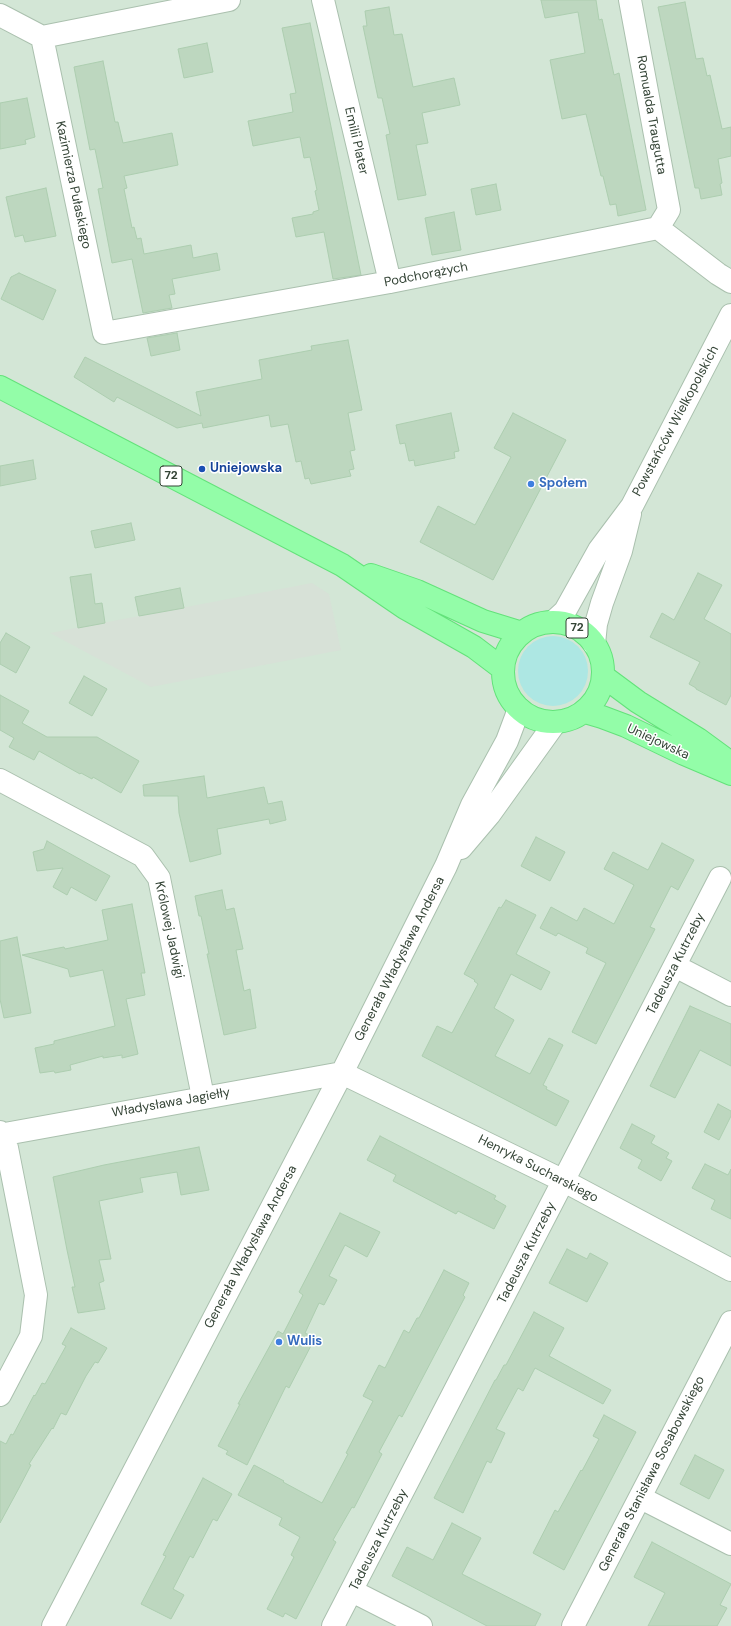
<!DOCTYPE html>
<meta charset="utf-8">
<style>
body{margin:0}
canvas{display:block;background:#e5f2e7}
</style>
<canvas width="731" height="1626"></canvas>
<script>
const ctx = document.querySelector('canvas').getContext('2d');
ctx.lineJoin = 'round';
function fillPath(path, color) {
  ctx.fillStyle = color;
  ctx.fill(path, 'evenodd');
}
function shape(rows) {
  const path = new Path2D();
  for (const r of rows) {
    if (r.length === 3) {
      path.moveTo(r[0] + r[2], r[1]);
      path.arc(r[0], r[1], r[2], 0, 2 * Math.PI);
      continue;
    }
    path.moveTo(r[0], r[1]);
    for (let i = 2; i < r.length; i += 2) path.lineTo(r[i], r[i + 1]);
  }
  return path;
}
function stroke(path, color, width, dash) {
  ctx.strokeStyle = color;
  ctx.lineWidth = width;
  ctx.lineCap = dash ? 'butt' : 'round';
  ctx.setLineDash(dash || []);
  ctx.stroke(path);
}
function drawText(font, color, halo, rows, align = 'center') {
  ctx.font = font + ' "DM Sans",sans-serif';
  ctx.lineWidth = 3;
  ctx.setLineDash([]);
  ctx.textBaseline = 'middle';
  ctx.strokeStyle = halo;
  ctx.fillStyle = color;
  for (const [text, x, y, turn = 0] of rows) {
    ctx.save();
    ctx.translate(x, y);
    ctx.rotate((+turn || 0) * Math.PI / 180);
    ctx.textAlign = isNaN(turn) ? turn : align;
    if (halo) ctx.strokeText(text, 0, 0);
    ctx.fillText(text, 0, 0);
    ctx.restore();
  }
}
fillPath(shape([
 [0,0,731,0,731,1626,0,1626]
]), '#d3e6d6');
fillPath(shape([
 [312,583,329,594,341,650,151,687,50,633]
]), '#d7e1d7');
fillPath(shape([
 [553,671,35]
]), '#ade7e3');
const building = shape([
 [541,0,596,0,599,20,602,19,614,75,619,73,646,210,618,216,616,204,610,205,603,176,601,176,586,114,562,119,550,60,585,53,578,12,545,18,541,0],
 [685,2,696,59,703,58,707,76,710,75,722,129,731,127,731,156,718,159,722,183,720,184,722,195,701,199,699,188,695,188,658,7,685,2],
 [389,7,394,35,402,34,413,87,454,78,460,105,422,113,428,143,416,145,426,195,398,200,386,135,390,134,382,98,378,98,363,26,367,26,365,11,389,7],
 [310,23,361,275,333,279,324,232,296,237,292,218,313,214,313,212,319,210,315,191,317,190,310,157,304,158,300,137,253,146,248,121,293,112,290,94,296,93,282,28,310,23],
 [207,43,213,72,184,78,178,49,207,43],
 [103,61,115,122,118,122,123,143,172,133,178,165,124,176,127,188,124,189,132,228,134,227,137,239,141,238,144,254,191,245,193,258,217,253,220,270,172,279,175,294,169,295,172,308,143,313,132,259,112,263,98,189,103,188,95,149,90,150,74,67,103,61],
 [27,98,35,137,25,140,26,144,0,149,0,103,27,98],
 [496,184,501,210,476,215,471,189,496,184],
 [46,188,56,236,25,242,23,235,15,237,6,197,46,188],
 [454,212,461,250,432,255,425,218,454,212],
 [19,273,56,290,43,320,1,299,11,277,19,273],
 [177,333,180,350,151,356,147,338,177,333],
 [348,340,362,410,348,413,355,450,350,451,354,469,349,470,351,476,311,484,309,478,305,479,301,461,296,462,288,424,271,427,269,415,203,428,202,423,177,428,117,397,114,402,74,377,85,357,201,416,196,392,262,379,259,360,312,350,311,346,348,340],
 [451,413,459,451,454,452,455,458,415,466,414,460,409,461,405,443,400,444,396,425,451,413],
 [513,413,566,440,493,580,420,542,438,506,475,525,511,457,494,448,513,413],
 [33,460,36,479,0,486,0,466,33,460],
 [131,523,135,540,95,548,91,531,131,523],
 [698,573,722,585,704,619,731,634,731,695,726,705,696,689,696,688,689,684,700,662,650,637,662,613,674,620,698,573],
 [91,574,95,604,102,603,105,623,78,628,70,577,91,574],
 [180,588,184,608,139,616,135,597,180,588],
 [6,633,30,647,16,673,0,664,0,643,6,633],
 [84,676,107,689,92,716,69,703,84,676],
 [0,695,29,711,22,723,47,737,97,737,139,761,121,793,93,777,92,779,81,773,80,774,39,751,34,760,9,747,14,738,0,730,0,695],
 [204,776,207,798,264,787,268,804,282,801,286,820,270,824,269,819,217,829,221,854,190,862,179,813,178,796,144,796,143,785,204,776],
 [536,837,565,852,550,881,521,866,536,837],
 [47,841,110,876,96,901,71,887,67,895,53,887,63,868,37,871,33,852,44,849,47,841],
 [662,843,694,860,678,890,671,886,650,927,655,929,596,1044,572,1032,606,963,586,953,588,948,558,933,556,936,540,928,551,907,577,921,584,908,614,924,634,885,604,869,613,852,648,870,662,843],
 [222,890,226,910,234,908,243,949,236,950,244,991,250,989,256,1028,224,1035,207,954,209,954,201,916,199,916,195,896,222,890],
 [506,900,536,915,516,954,550,972,541,990,511,974,494,1008,514,1020,495,1056,530,1074,549,1038,563,1045,543,1085,547,1087,546,1089,569,1101,556,1126,422,1056,437,1026,452,1033,478,984,474,981,475,980,464,974,499,907,501,908,506,900],
 [132,904,145,973,141,973,145,995,126,999,138,1054,122,1058,122,1055,103,1058,103,1056,70,1065,71,1070,55,1073,54,1071,40,1073,35,1048,54,1044,54,1041,115,1026,103,970,70,977,68,969,22,955,64,947,65,949,108,940,102,910,132,904],
 [17,937,31,1013,4,1018,0,999,0,941,17,937],
 [690,1006,731,1024,731,1066,700,1050,675,1098,650,1086,690,1006],
 [718,1104,731,1111,731,1116,719,1140,704,1132,718,1104],
 [632,1124,655,1136,651,1143,669,1153,666,1158,672,1161,661,1181,638,1168,642,1160,620,1148,632,1124],
 [380,1136,496,1196,494,1199,506,1206,494,1229,458,1211,456,1214,393,1181,396,1175,367,1160,380,1136],
 [199,1147,209,1190,181,1195,177,1172,140,1178,143,1192,99,1201,111,1259,99,1260,104,1281,99,1283,105,1309,78,1313,72,1287,75,1287,67,1250,53,1177,104,1165,199,1147],
 [705,1164,728,1175,731,1169,731,1219,711,1209,715,1200,692,1188,705,1164],
 [340,1213,380,1232,367,1257,345,1245,329,1276,337,1280,324,1305,319,1303,305,1333,315,1338,289,1388,286,1386,247,1465,226,1454,228,1451,218,1446,240,1404,238,1404,278,1331,283,1334,303,1295,299,1292,340,1213],
 [567,1249,587,1259,590,1253,608,1263,587,1302,549,1283,567,1249],
 [444,1270,469,1283,463,1295,465,1297,402,1417,399,1415,379,1452,382,1454,354,1508,352,1507,333,1540,336,1542,296,1619,285,1613,283,1617,267,1609,294,1557,291,1555,300,1537,279,1525,282,1518,238,1495,254,1465,284,1481,283,1482,322,1503,348,1454,346,1453,373,1401,363,1396,379,1365,385,1368,404,1330,409,1333,417,1318,419,1318,444,1270],
 [534,1312,564,1328,549,1356,611,1390,603,1404,535,1368,523,1391,518,1388,496,1429,505,1433,491,1463,487,1461,463,1513,434,1498,495,1380,496,1380,504,1365,506,1365,534,1312],
 [71,1328,107,1348,98,1363,95,1362,86,1376,66,1415,61,1413,53,1429,52,1428,29,1464,31,1465,19,1488,0,1523,0,1441,6,1444,11,1434,13,1435,34,1395,35,1396,42,1383,45,1384,66,1346,62,1344,71,1328],
 [604,1415,636,1432,564,1570,533,1553,555,1510,558,1512,581,1470,582,1471,599,1439,593,1436,604,1415],
 [695,1455,724,1470,709,1499,680,1484,695,1455],
 [203,1478,232,1494,217,1521,213,1519,193,1558,190,1556,173,1589,184,1595,171,1619,141,1604,166,1556,163,1555,203,1478],
 [452,1523,481,1538,462,1574,541,1614,535,1626,487,1626,392,1576,407,1547,433,1560,452,1523],
 [652,1542,731,1584,720,1605,727,1608,717,1626,648,1626,665,1593,634,1577,652,1542]
]);
fillPath(building, '#bdd7bf');
stroke(building, '#adceb0', 1);
const street = shape([
 [323,0,390,282],
 [630,0,669,210,658,228],
 [0,15,42,37],
 [42,37,104,333,390,282,658,228,718,274,731,282],
 [42,37,229,0],
 [553,622,565,611,599,550,632,506,731,315],
 [594,644,596,624,602,603,621,551,630,514],
 [0,780,143,856,159,878,203,1097],
 [461,848,489,815,555,723],
 [675,966,731,995],
 [342,1073,564,1181,731,1270],
 [0,1132,7,1148,36,1295,31,1336,0,1395],
 [0,1135,342,1073],
 [641,1498,731,1544],
 [352,1591,421,1626],
 [53,1626,342,1073,446,866,472,805,507,741,519,709],
 [333,1626,720,878],
 [573,1626,731,1322]
]);
const primary = shape([
 [0,387,342,565,405,608,474,647,503,669],
 [371,575,417,591,483,621,522,633],
 [553,672,50],
 [603,676,638,702,698,739,731,763],
 [585,712,602,717,626,726,684,754,731,774]
]);
stroke(street, '#aac0ae', 24);
stroke(primary, '#63e27a', 24);
stroke(street, '#fff', 22);
stroke(primary, '#93fda8', 22);
for (const [x, y, r, color] of [
 [202,469,4,"#1a4fb4"],
 [531,484,4,"#3f7fe0"],
 [279,1342,4,"#3f7fe0"]
]) {
  const dot = new Path2D();
  dot.arc(x, y, r, 0, 2 * Math.PI);
  ctx.fillStyle = color;
  ctx.fill(dot);
  stroke(dot, '#fff', 1.5);
}
for (const [x, y, w] of [
 [171,476,22],
 [577,628,22]
]) {
  const box = new Path2D();
  box.roundRect(x - w / 2, y - 10, w, 20, 3);
  ctx.fillStyle = '#fff';
  ctx.fill(box);
  stroke(box, '#344436', 1);
}
drawText('bold 12px', '#344436', null, [
 ["72",171,476],
 ["72",577,628]
]);
drawText('13px', '#344436', '#fff', [
 ["Romualda Traugutta",651,115,80],
 ["Emilii Plater",356,141,77],
 ["Kazimierza Pułaskiego",73,185,78],
 ["Podchorążych",426,275,-11],
 ["Powstańców Wielkopolskich",676,421,-62],
 ["Uniejowska",658,742,25],
 ["Królowej Jadwigi",169,930,78],
 ["Generała Władysława Andersa",400,959,-63],
 ["Tadeusza Kutrzeby",676,964,-63],
 ["Władysława Jagiełły",171,1103,-10],
 ["Henryka Sucharskiego",538,1169,27],
 ["Generała Władysława Andersa",251,1247,-62],
 ["Tadeusza Kutrzeby",527,1253,-63],
 ["Generała Stanisława Sosabowskiego",652,1474,-63],
 ["Tadeusza Kutrzeby",379,1540,-63]
]);
drawText('bold 13px', '#164399', '#fff', [
 ["Uniejowska",210,469]
], 'left');
drawText('bold 13px', '#366cbe', '#fff', [
 ["Społem",539,484],
 ["Wulis",287,1342]
], 'left');
</script>
